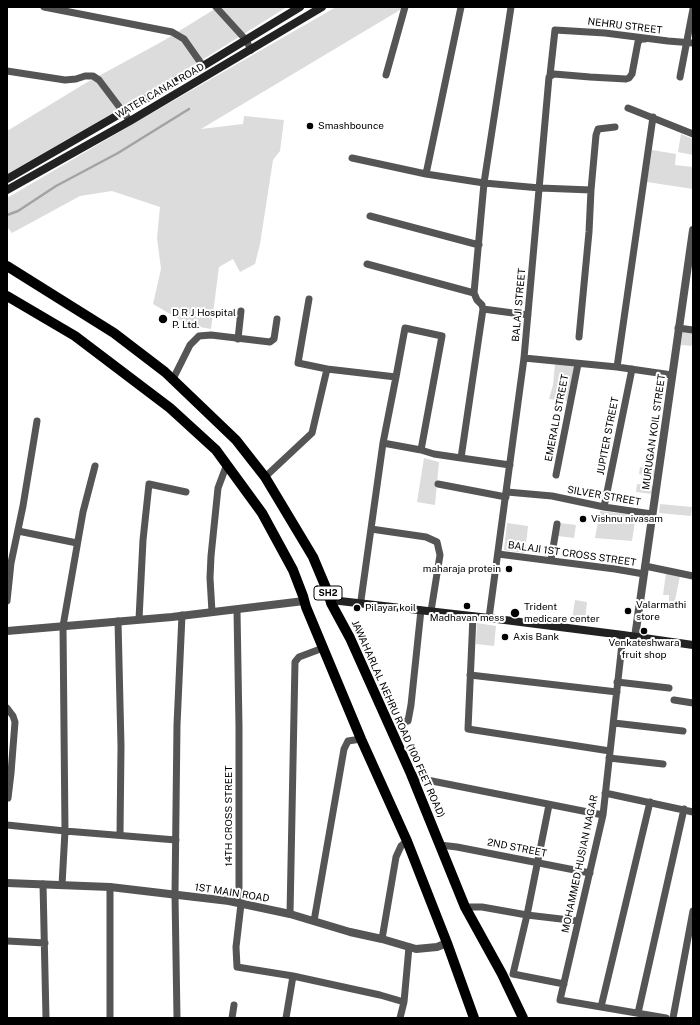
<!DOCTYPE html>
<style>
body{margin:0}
#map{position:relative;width:700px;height:1025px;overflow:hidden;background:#fff;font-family:"Public Sans",sans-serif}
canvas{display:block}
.frame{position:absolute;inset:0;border:8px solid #000;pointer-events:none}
</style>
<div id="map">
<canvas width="700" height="1025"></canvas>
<div class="frame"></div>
</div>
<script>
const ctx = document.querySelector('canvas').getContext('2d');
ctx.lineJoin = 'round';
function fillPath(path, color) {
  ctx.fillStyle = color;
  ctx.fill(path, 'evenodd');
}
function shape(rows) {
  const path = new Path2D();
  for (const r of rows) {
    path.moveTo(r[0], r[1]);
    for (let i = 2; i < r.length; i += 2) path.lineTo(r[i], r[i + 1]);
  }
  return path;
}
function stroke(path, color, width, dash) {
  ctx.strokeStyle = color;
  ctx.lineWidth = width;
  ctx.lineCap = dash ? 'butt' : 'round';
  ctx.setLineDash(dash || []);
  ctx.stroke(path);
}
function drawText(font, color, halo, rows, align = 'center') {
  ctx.font = font + ' "Public Sans",sans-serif';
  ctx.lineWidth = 4;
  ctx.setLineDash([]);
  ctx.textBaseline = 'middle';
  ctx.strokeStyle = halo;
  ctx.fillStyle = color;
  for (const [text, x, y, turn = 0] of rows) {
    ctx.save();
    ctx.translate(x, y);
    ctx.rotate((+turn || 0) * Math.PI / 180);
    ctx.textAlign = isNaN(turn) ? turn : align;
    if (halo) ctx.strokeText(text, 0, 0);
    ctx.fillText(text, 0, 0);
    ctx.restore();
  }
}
fillPath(shape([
 [218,7,287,7,165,83,7,174,7,131,84,84,163,41],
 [336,7,405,7,201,129,243,124,244,116,284,120,280,151,273,160,260,244,255,264,240,272,233,259,219,267,211,329,189,325,153,304,161,269,157,238,160,207,112,191,80,196,12,233,7,227,7,198,133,124],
 [681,134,693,139,693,155,678,152],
 [652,150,676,154,675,165,693,167,693,189,647,182],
 [683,330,693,332,693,346,681,345],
 [555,364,575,366,567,401,549,399,553,385],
 [424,458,439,462,435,505,417,502],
 [640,467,656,470,655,477,639,474],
 [637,484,653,486,652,494,636,492],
 [660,504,692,507,691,516,659,513],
 [600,511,636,515,632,541,595,538],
 [507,523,528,526,525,553,504,550],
 [560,523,576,525,574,538,558,536],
 [666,573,680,576,674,605,669,604,669,595,663,595],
 [575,600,587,602,585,621,572,620],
 [477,623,496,626,494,646,476,644]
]), '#dcdcdc');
stroke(shape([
 [7,215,18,211,56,186,118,153,189,109]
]), '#a3a3a3', 2.5);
stroke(shape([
 [44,7,172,32,184,39,203,66],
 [216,7,246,40,251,50],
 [7,71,65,80,76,79,85,76,93,76,99,80,130,121],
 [386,75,405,7],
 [550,75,555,30,605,33,668,41,693,43],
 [680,77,693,9],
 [628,108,693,134],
 [352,158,426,174,484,183,540,188,591,190],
 [426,174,461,7],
 [370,216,479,245],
 [367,264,474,293],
 [309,299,298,363,327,369,396,377,383,443,361,600],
 [483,309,528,315],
 [678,328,693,330],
 [579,337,589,232,591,190,596,135,598,129,615,127],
 [238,339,241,311],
 [524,358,617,367,672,375],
 [617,367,653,117],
 [396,377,405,328,442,336,421,450],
 [173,379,190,345,199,336,211,335,270,342,274,339,277,319],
 [383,443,421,450,434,454,461,458],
 [510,465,461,458,483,309,482,305,477,300,474,293,484,183,511,7],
 [95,466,83,512,63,626,65,831,176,840],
 [556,475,578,364],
 [265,477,312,433,327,369],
 [438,484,506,497],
 [507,492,552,496,604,507,652,514],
 [604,507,632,369],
 [371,529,426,537,437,542,440,555,431,611],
 [18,531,77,543],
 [498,554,615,569,644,574],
 [551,560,557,524],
 [645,566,693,576],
 [7,601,11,563,23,506,37,421],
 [237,610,239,727,239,889,241,904,236,947,237,967,293,976,380,995,404,1002],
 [212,612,210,578,211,556,218,488,227,464],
 [473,616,468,729,610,751],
 [489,618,524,358,549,77,554,74,590,77,626,79,629,78,632,74,638,42,641,39,645,39],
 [139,619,143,540,149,484,186,492],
 [118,621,121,746,120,835],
 [623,635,603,815,560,1000,666,1018],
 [470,675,617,692],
 [617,682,669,688],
 [674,700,693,703],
 [7,708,13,716,15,722,11,773,8,798],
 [403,722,408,721,411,705,421,610],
 [614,723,683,731],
 [609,758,663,764],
 [411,774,427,780,603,815],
 [605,793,693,812],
 [549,805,527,915,513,974,564,984],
 [7,825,65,831,62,885],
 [440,845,457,847,590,873],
 [43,884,46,1018],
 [465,907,482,907,527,915,578,921],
 [290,914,295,662,299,657,323,648],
 [314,921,344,749,348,741,361,739],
 [382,939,396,857,401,846,407,841],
 [7,941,45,943],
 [601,1007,650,802],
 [638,1013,684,809],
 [110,1018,110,887],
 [177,1018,175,895,177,725,182,615],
 [232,1018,234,1005],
 [286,1018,293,976],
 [400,1018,404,1002,409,947],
 [673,1018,693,911]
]), '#555', 7);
stroke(shape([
 [7,631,172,617,304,601],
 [635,637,693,230],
 [7,883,110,887,229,901,290,914,350,932,382,939,416,949,437,947,447,943]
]), '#555', 8);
stroke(shape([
 [7,179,203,66,300,7],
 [7,190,130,121,322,7],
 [331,600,489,618,623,635,693,645]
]), '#222', 8);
stroke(shape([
 [7,266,114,333,165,372,236,440,265,477,313,557,329,595,331,603,350,638,411,774,465,907,502,974,523,1018],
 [7,296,75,336,170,408,216,450,262,513,293,570,303,596,306,607,361,739,407,841,447,943,474,1018]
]), '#000', 10);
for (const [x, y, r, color] of [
 [310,126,4,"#000"],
 [163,319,5,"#000"],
 [583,519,4,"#000"],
 [509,569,4,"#000"],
 [467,606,4,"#000"],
 [357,608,4,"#000"],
 [628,611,4,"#000"],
 [515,613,5,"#000"],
 [644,631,4,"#000"],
 [505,637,4,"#000"]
]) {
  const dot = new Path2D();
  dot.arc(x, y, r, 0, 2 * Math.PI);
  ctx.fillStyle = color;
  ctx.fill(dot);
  stroke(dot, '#fff', 1.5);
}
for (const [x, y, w] of [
 [328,593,28]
]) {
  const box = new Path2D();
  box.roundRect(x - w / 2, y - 7, w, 14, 3);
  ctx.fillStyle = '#fff';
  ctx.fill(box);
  stroke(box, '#000', 1);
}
drawText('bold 9px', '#000', null, [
 ["SH2",328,593]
]);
drawText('10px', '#000', '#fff', [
 ["NEHRU STREET",625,26,7],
 ["WATER CANAL ROAD",160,91,-30],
 ["BALAJI STREET",519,305,-85],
 ["EMERALD STREET",557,418,-79],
 ["MURUGAN KOIL STREET",654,432,-82],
 ["JUPITER STREET",608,436,-79],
 ["SILVER STREET",604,496,10],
 ["BALAJI 1ST CROSS STREET",572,554,8],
 ["JAWAHARLAL NEHRU ROAD (100 FEET ROAD)",398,719,66],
 ["14TH CROSS STREET",229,816,-90],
 ["2ND STREET",517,848,11],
 ["MOHAMMED HUSIAN NAGAR",580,864,-78],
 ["1ST MAIN ROAD",232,893,9]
]);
drawText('10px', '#000', '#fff', [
 ["Smashbounce",318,126],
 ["D R J Hospital",172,313],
 ["P. Ltd.",172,325],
 ["Vishnu nivasam",591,519],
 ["maharaja protein",501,569,"right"],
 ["Valarmathi",636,605],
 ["store",636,617],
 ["Trident",524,607],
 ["medicare center",524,619],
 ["Pilayar koil",365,608],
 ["Madhavan mess",467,618,"center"],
 ["Axis Bank",513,637],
 ["Venkateshwara",644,643,"center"],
 ["fruit shop",644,655,"center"]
], 'left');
</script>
